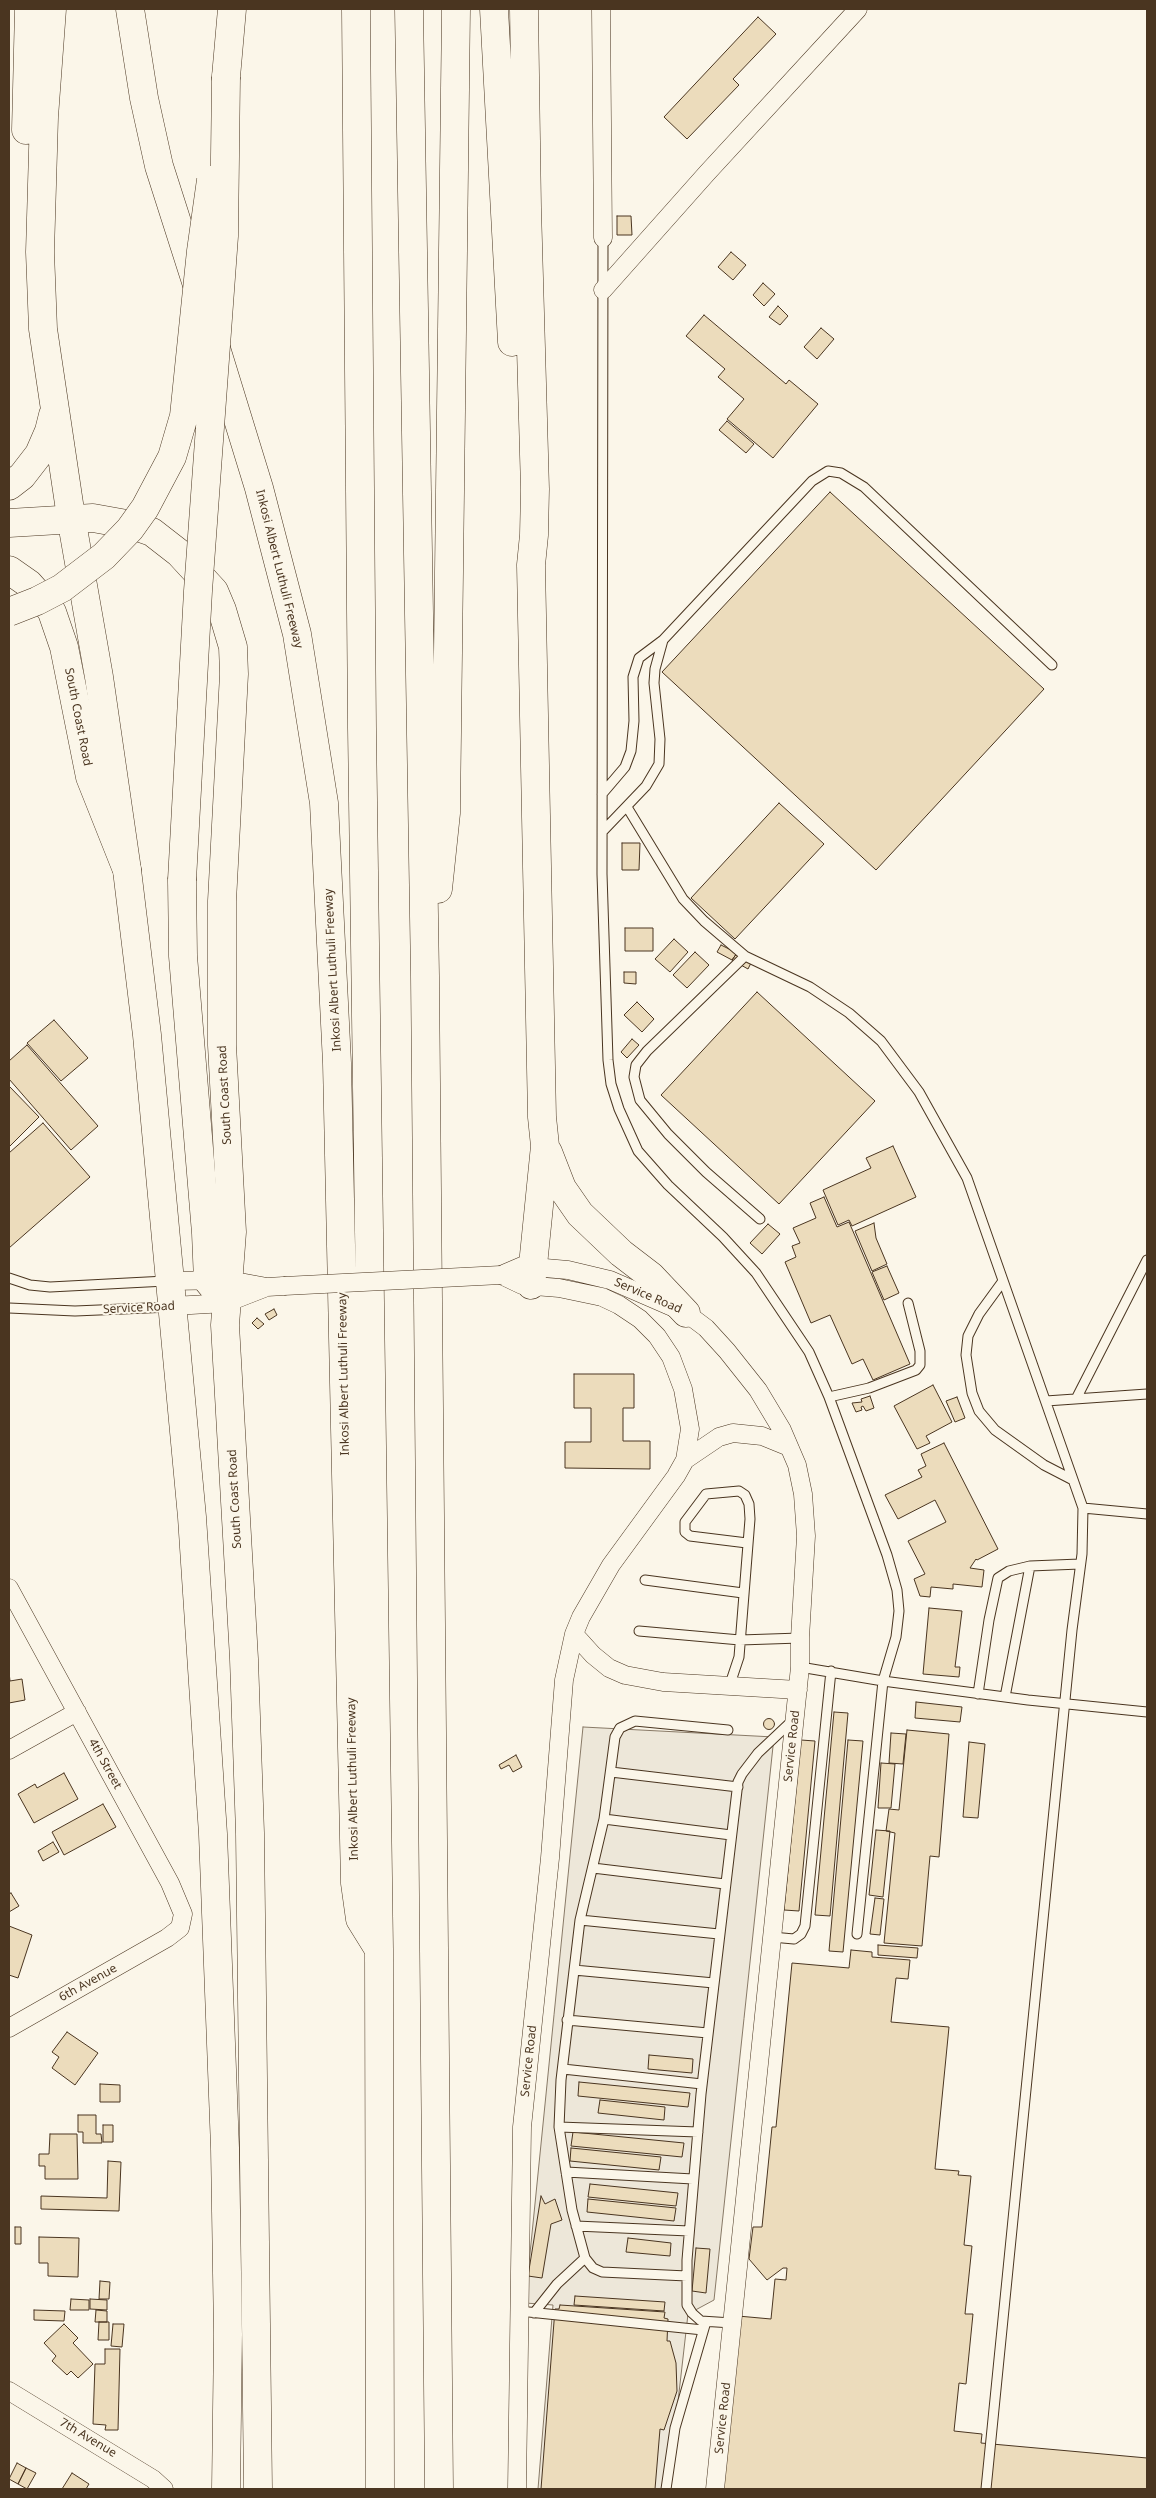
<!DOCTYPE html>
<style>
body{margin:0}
#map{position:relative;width:1156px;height:2498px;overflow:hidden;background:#fbf6e9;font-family:"Noto Sans",sans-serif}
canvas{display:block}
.frame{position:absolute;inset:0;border:10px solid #4a3520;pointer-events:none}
</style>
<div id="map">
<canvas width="1156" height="2498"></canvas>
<div class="frame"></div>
</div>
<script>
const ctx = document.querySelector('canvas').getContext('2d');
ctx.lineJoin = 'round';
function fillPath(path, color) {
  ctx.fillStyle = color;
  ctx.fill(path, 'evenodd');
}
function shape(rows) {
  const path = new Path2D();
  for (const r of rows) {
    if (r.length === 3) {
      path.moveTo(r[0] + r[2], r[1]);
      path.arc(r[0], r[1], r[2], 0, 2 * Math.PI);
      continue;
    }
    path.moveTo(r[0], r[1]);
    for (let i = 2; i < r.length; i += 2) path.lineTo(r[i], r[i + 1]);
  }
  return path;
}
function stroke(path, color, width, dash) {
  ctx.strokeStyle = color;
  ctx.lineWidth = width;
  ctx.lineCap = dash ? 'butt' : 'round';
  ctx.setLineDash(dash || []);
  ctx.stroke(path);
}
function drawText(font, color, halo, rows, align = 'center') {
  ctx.font = font + ' "Noto Sans",sans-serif';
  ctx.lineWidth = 4;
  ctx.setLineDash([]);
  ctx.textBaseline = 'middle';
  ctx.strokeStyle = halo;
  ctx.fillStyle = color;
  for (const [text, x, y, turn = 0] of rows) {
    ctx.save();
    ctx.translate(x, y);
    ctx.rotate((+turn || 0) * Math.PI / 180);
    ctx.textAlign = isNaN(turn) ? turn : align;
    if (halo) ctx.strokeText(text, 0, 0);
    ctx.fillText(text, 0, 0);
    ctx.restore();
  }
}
const parking = shape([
 [583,1727,774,1737,714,2300,688,2314,668,2489,538,2489,553,2305,525,2303,583,1727]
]);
fillPath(parking, '#ede7d9');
stroke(parking, '#887966', 1);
const building = shape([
 [758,17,776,34,733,79,739,85,687,139,664,117,758,17],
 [617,216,631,216,632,235,617,235,617,216],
 [731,252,746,265,733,280,718,267,731,252],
 [763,283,775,294,764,306,753,295,763,283],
 [778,306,788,316,780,325,769,317,778,306],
 [704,315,786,384,789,380,818,404,773,458,727,419,744,399,718,377,725,369,686,336,704,315],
 [821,328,834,339,817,359,804,347,821,328],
 [727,421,754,444,746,453,719,430,727,421],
 [830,492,1044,689,876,870,662,672,830,492],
 [779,803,824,844,735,939,691,898,779,803],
 [622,843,640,843,639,870,622,870,622,843],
 [625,928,653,928,653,951,625,951,625,928],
 [674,939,688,952,670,972,655,959,674,939],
 [721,945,737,953,732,960,717,952,721,945],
 [695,952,709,965,687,988,673,975,695,952],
 [737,953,752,961,748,969,732,960,737,953],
 [624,972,636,972,636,984,624,983,624,972],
 [757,992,875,1101,779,1204,661,1095,757,992],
 [637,1002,654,1019,642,1032,624,1015,637,1002],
 [54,1020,88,1058,61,1081,27,1043,54,1020],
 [632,1039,639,1045,627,1058,621,1052,632,1039],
 [27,1045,98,1126,71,1150,9,1079,9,1061,27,1045],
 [9,1086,39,1117,9,1147,9,1086],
 [43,1123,90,1177,9,1248,9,1153,43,1123],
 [893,1146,916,1197,852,1226,849,1220,838,1225,823,1190,871,1168,866,1158,893,1146],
 [824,1197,837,1227,849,1222,910,1364,873,1380,863,1359,852,1364,830,1315,811,1323,785,1262,796,1257,792,1246,800,1243,793,1228,816,1218,810,1203,824,1197],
 [874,1223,876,1238,887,1264,872,1271,855,1231,874,1223],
 [768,1224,780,1234,762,1254,750,1243,768,1224],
 [887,1266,899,1293,884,1300,872,1272,887,1266],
 [274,1309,277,1315,269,1320,265,1314,274,1309],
 [257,1318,264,1324,258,1329,252,1323,257,1318],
 [574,1374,634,1374,634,1408,623,1408,623,1441,650,1441,650,1469,565,1468,565,1442,591,1442,591,1408,574,1408,574,1374],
 [933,1385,952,1422,926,1436,930,1443,917,1449,894,1406,933,1385],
 [870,1396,874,1408,866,1411,863,1406,861,1407,862,1410,856,1412,852,1403,862,1402,861,1399,870,1396],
 [957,1397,965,1418,955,1422,946,1401,957,1397],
 [944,1443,998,1549,977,1560,976,1559,970,1568,984,1570,982,1587,953,1584,953,1589,931,1587,930,1597,920,1596,914,1579,925,1574,908,1541,946,1522,935,1500,898,1519,885,1495,922,1477,918,1470,926,1466,921,1454,944,1443],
 [929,1608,962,1611,955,1667,960,1667,959,1677,923,1674,929,1608],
 [9,1672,10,1681,22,1679,25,1700,9,1703,9,1672],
 [916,1702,962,1707,960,1722,915,1718,916,1702],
 [834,1712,848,1713,830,1916,815,1915,834,1712],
 [769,1724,5.5],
 [907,1730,949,1734,939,1857,930,1856,922,1946,884,1943,895,1833,886,1831,889,1809,899,1810,907,1730],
 [891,1733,906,1734,903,1764,889,1763,891,1733],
 [801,1740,815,1741,799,1911,784,1910,801,1740],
 [848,1740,863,1741,843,1952,829,1951,848,1740],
 [969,1742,985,1744,978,1818,963,1817,969,1742],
 [516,1755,522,1767,513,1772,509,1765,501,1769,499,1765,516,1755],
 [881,1763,895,1764,891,1808,878,1808,881,1763],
 [64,1773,78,1799,34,1823,18,1794,35,1784,37,1788,64,1773],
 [103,1804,116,1827,64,1855,52,1832,103,1804],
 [876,1830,890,1831,883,1897,869,1895,876,1830],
 [53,1842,59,1852,43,1861,38,1851,53,1842],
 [11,1893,19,1906,9,1912,9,1894,11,1893],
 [875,1898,884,1899,880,1935,870,1934,875,1898],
 [9,1926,32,1935,18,1978,9,1975,9,1926],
 [878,1945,918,1948,917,1958,878,1955,878,1945],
 [851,1950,872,1952,872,1957,910,1960,908,1979,896,1978,891,2022,949,2027,935,2169,959,2171,958,2175,971,2176,964,2245,972,2246,965,2314,973,2314,966,2384,959,2383,954,2431,982,2434,981,2443,1147,2458,1147,2489,721,2489,738,2316,771,2319,775,2279,786,2280,787,2268,783,2268,767,2280,749,2259,753,2227,762,2227,772,2127,776,2127,792,1963,849,1968,851,1950],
 [67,2032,98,2053,75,2085,52,2068,59,2057,52,2052,67,2032],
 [649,2055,693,2059,692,2073,648,2069,649,2055],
 [579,2082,690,2093,688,2107,578,2096,579,2082],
 [100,2084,120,2085,120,2102,100,2102,100,2084],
 [600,2100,665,2107,664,2120,598,2113,600,2100],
 [78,2115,96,2115,96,2134,101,2134,102,2143,83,2143,83,2132,78,2132,78,2115],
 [103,2125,113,2125,113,2142,103,2142,103,2125],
 [573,2132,684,2143,682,2157,571,2146,573,2132],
 [50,2134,77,2134,78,2179,45,2179,45,2166,39,2166,39,2154,49,2154,50,2134],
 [571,2148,661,2157,659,2170,570,2161,571,2148],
 [108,2161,121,2162,119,2211,41,2209,41,2196,107,2198,108,2161],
 [590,2184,678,2193,676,2206,588,2197,590,2184],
 [541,2196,545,2204,555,2199,562,2220,551,2224,542,2278,528,2276,541,2196],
 [588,2199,676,2208,674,2221,587,2212,588,2199],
 [15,2227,21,2227,21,2244,15,2244,15,2227],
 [39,2237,79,2238,78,2277,48,2276,48,2263,39,2263,39,2237],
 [628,2238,671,2243,670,2256,626,2252,628,2238],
 [696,2248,710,2249,706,2293,692,2291,696,2248],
 [100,2281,110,2282,109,2299,99,2299,100,2281],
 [575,2296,665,2302,664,2311,574,2305,575,2296],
 [71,2299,89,2300,89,2310,70,2310,71,2299],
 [90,2299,107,2300,107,2310,90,2309,90,2299],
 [560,2305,665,2312,664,2318,668,2319,667,2341,670,2341,676,2363,677,2391,664,2430,660,2429,655,2489,541,2489,555,2309,559,2309,560,2305],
 [34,2310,65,2311,64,2321,34,2320,34,2310],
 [96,2310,107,2311,107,2322,95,2322,96,2310],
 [99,2322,109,2322,109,2340,98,2340,99,2322],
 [64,2324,78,2338,73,2343,93,2364,78,2378,71,2371,67,2375,52,2361,56,2356,44,2343,64,2324],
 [113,2324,124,2324,122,2347,111,2346,113,2324],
 [105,2349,120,2349,118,2430,105,2430,106,2425,93,2424,95,2364,105,2364,105,2349],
 [17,2463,26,2468,18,2484,9,2479,17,2463],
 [26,2468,36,2473,27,2489,18,2484,26,2468],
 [72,2473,89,2484,86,2489,62,2489,72,2473]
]);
fillPath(building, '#ecdcbc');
stroke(building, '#4a3520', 1);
const service = shape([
 [603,238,602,874,608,1060,611,1084,619,1109,638,1151,668,1185,723,1237,756,1273,809,1352,829,1397,887,1555,897,1590,899,1611,896,1637,883,1681,800,1667],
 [602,794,625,767,631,751,634,721,633,677,639,658,663,640,812,481,828,471,841,473,864,487,1052,665],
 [627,807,683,899,704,921,745,956],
 [602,832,646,786,659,764,660,739,654,683,655,669,663,640],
 [760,1219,706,1172,668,1134,640,1100,634,1077,636,1065,647,1051,745,956,810,987,849,1013,881,1041,919,1092,967,1178,1083,1508],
 [9,1278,30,1285,50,1287,166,1281],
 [1003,1281,979,1314,968,1336,966,1355,972,1393,979,1411,995,1430,1044,1465,1073,1480],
 [9,1308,75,1311,170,1307],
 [829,1397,869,1388,916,1370,920,1365,920,1351,908,1303],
 [1076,1399,1147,1260],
 [1046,1401,1147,1394],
 [645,1580,743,1593],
 [639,1631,740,1640,800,1638],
 [729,1687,739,1657,750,1519,749,1504,745,1495,739,1491,706,1494,685,1522,685,1532,690,1536,747,1543],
 [978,1694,989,1620,998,1578,1009,1571,1030,1566,1080,1564],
 [1005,1697,1030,1566],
 [611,1772,738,1787],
 [604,1819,731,1835],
 [593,1868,725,1884],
 [580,1920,719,1934],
 [857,1934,883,1681,1028,1700,1147,1712],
 [772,1937,794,1939,801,1934,805,1926,831,1671],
 [574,1970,714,1983],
 [567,2020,708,2033],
 [563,2069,702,2084],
 [559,2127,698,2132],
 [566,2172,693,2179],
 [576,2226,689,2231],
 [687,2276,602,2272,593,2268,585,2258,572,2210,559,2127,561,2080,580,1920,604,1819,615,1737,620,1728,635,1721,728,1730],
 [519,2311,703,2330],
 [534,2313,557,2284,585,2258],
 [732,2323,701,2321,692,2313,687,2305,687,2260,701,2094,738,1782,742,1774,758,1753,793,1720],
 [666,2489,675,2428,705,2325],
 [986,2489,1072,1630,1082,1554,1083,1508,1147,1514]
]);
const minor = shape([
 [601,9,603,238],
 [603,290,707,173,858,9],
 [501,1275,522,1266,568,1270,610,1280,686,1313,706,1328,727,1351,758,1390,782,1430,797,1465,803,1494,806,1536,800,1638,800,1667,715,2489],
 [501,1275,522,1285,559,1288,602,1297,619,1305,640,1319,657,1336,671,1357,683,1389,690,1429,685,1460,676,1476,611,1565,581,1617,574,1634,564,1680,550,1858,522,2127,517,2489],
 [171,1281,229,1280,267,1287,284,1286],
 [173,1306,226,1303,267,1287],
 [685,1460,719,1437,733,1433,762,1436,789,1447],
 [9,1588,170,1883,183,1914,180,1928,167,1938,9,2028],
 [574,1634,593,1655,609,1668,625,1675,663,1682,798,1690],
 [9,1750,77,1712],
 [9,2391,153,2479,164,2489]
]);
const primary = shape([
 [9,523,93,518,132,525,152,532,179,553,214,591,222,610,233,647,234,674,222,901,222,1045,232,1232,225,1325,244,1659,250,1833,258,2489],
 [9,570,29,584,45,602,52,612,64,647,90,777,127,870,147,1035,192,1517,213,1834,225,2148,228,2334,226,2489]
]);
const motorway = shape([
 [52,9,44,117,40,252,43,329,71,517,99,677,127,870],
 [130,9,144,98,159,166,198,288],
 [356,9,362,728,379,1949,380,2489],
 [409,9,425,976,439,2489],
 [494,9,512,342],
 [524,9,527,208,535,489,534,535,531,565,542,1117,545,1146,531,1285],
 [226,77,232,9],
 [26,130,29,9],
 [216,348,259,488,297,634,324,803,337,1063,355,1883,360,1919,378,1948],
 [9,486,22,476,39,454,49,431,53,415],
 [182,880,183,956,206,1233,208,1281,226,1303],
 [438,889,446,813,456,9],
 [548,1152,562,1188,580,1214,621,1253,651,1276,686,1313]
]);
stroke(service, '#4a3520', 11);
stroke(minor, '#4a3520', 19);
stroke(primary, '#4a3520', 29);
stroke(motorway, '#4a3520', 29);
stroke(service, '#fbf6e9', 9);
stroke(minor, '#fbf6e9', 18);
stroke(primary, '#fbf6e9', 28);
stroke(motorway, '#fbf6e9', 28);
const minorBridge = shape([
 [284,1286,501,1275]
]);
const motorwayBridge = shape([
 [9,612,37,601,62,588,104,556,130,529,145,508,172,457,184,416,201,251,211,180],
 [182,880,198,591,224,236,226,77]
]);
stroke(minorBridge, '#4a3520', 19, []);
stroke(motorwayBridge, '#4a3520', 29, []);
stroke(minorBridge, '#fbf6e9', 18);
stroke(motorwayBridge, '#fbf6e9', 28);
drawText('12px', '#4a3520', '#fbf6e9', [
 ["Inkosi Albert Luthuli Freeway",279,569,76],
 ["South Coast Road",78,717,79],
 ["Inkosi Albert Luthuli Freeway",333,970,-93],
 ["South Coast Road",225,1095,-93],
 ["Service Road",648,1296,23],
 ["Service Road",139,1308,-3],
 ["Inkosi Albert Luthuli Freeway",344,1374,-91],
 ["South Coast Road",235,1499,-93],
 ["Service Road",792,1746,-84],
 ["4th Street",105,1764,61],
 ["Inkosi Albert Luthuli Freeway",353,1779,-91],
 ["6th Avenue",88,1983,-29],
 ["Service Road",529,2061,-84],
 ["Service Road",723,2418,-84],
 ["7th Avenue",88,2438,31]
]);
</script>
